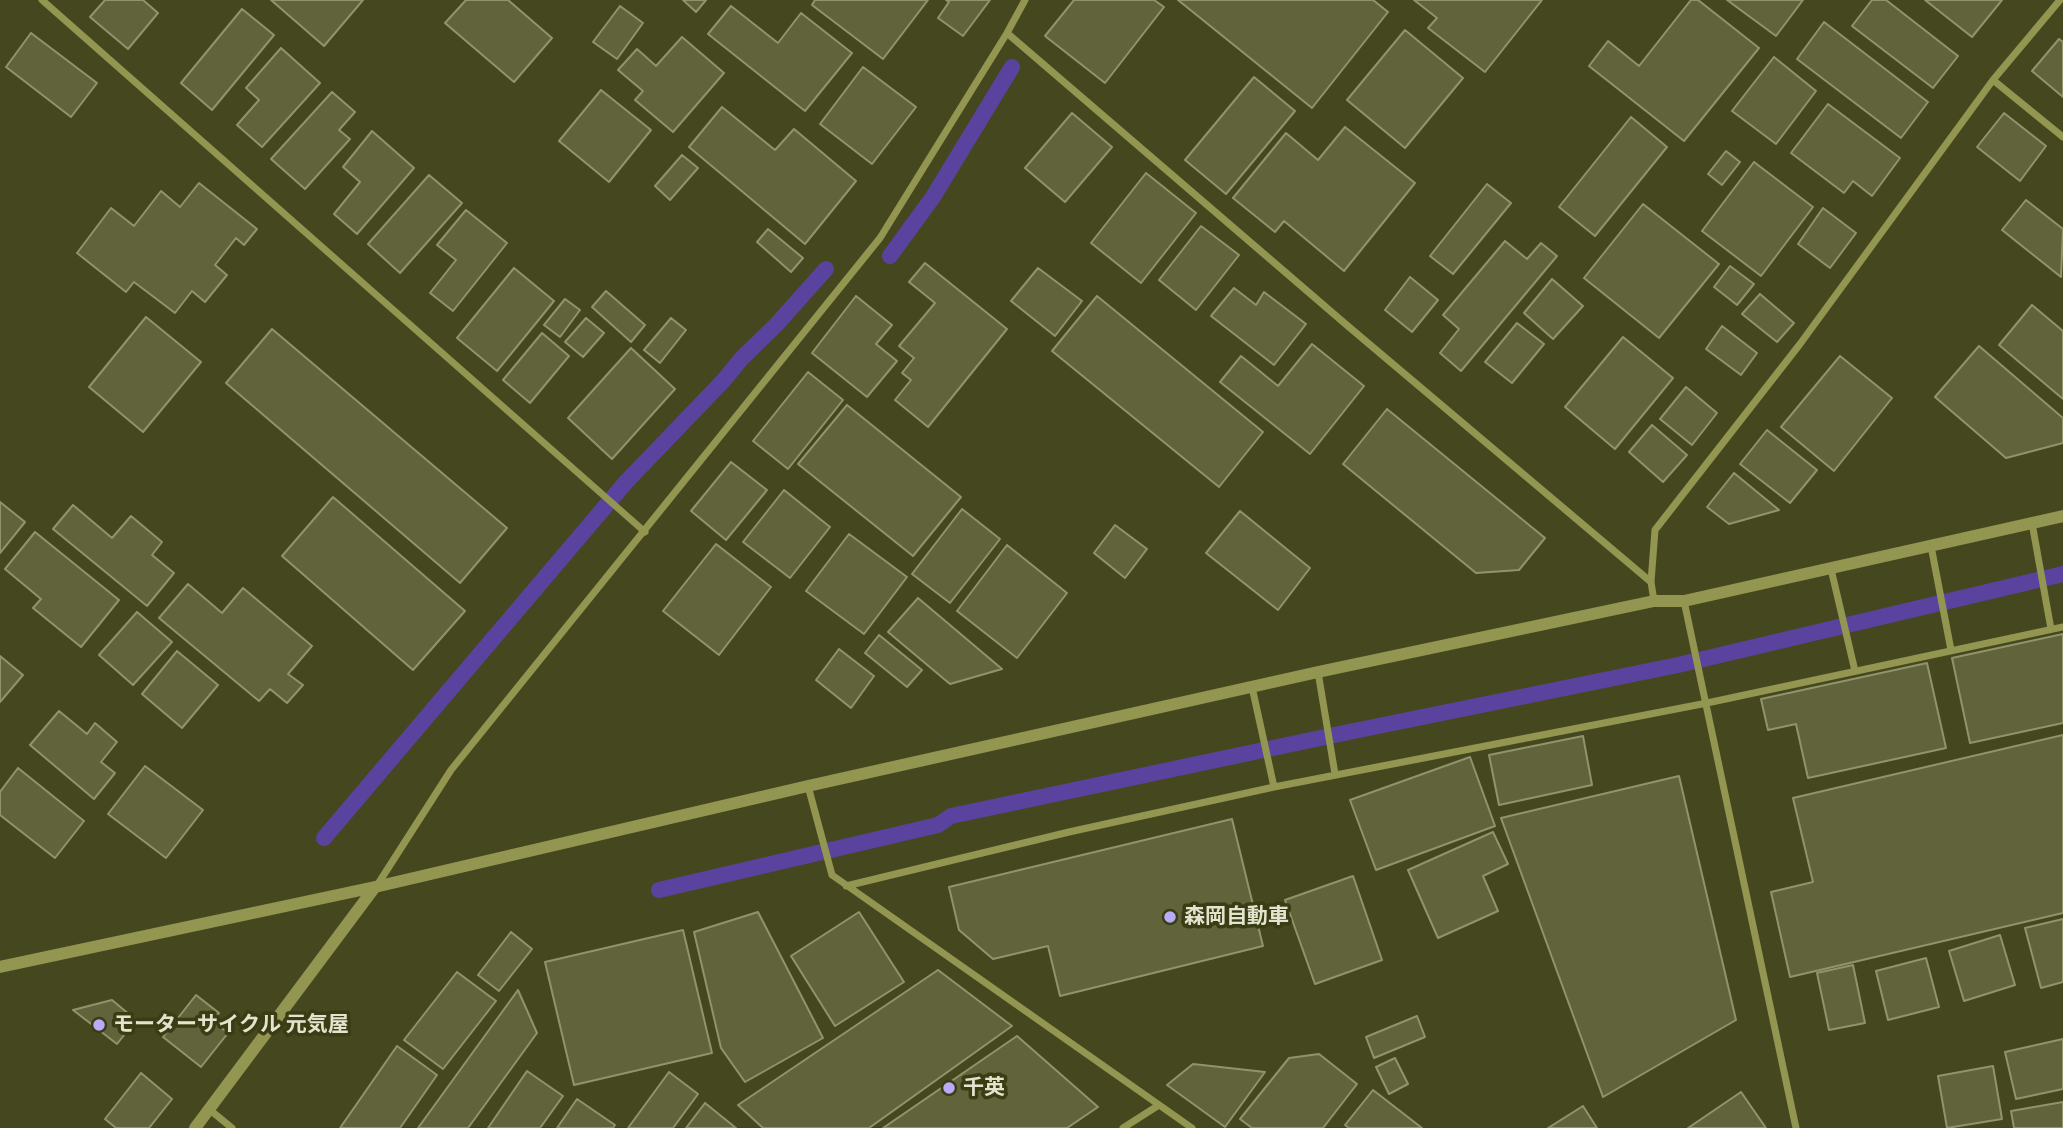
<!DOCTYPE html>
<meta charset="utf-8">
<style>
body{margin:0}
canvas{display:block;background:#45471f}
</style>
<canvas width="2063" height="1128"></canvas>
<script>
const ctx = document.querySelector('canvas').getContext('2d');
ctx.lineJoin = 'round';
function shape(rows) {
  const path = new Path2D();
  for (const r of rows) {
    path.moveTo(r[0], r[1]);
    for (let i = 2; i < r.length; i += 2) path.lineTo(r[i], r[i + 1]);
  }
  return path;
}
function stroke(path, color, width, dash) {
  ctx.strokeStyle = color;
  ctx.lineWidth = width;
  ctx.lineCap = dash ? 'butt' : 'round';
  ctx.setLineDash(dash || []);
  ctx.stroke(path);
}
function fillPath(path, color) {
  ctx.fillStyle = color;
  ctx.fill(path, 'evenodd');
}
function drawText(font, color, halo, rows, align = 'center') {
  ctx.font = font + ' "Archivo Narrow","Noto Sans JP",sans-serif';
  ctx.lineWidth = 7;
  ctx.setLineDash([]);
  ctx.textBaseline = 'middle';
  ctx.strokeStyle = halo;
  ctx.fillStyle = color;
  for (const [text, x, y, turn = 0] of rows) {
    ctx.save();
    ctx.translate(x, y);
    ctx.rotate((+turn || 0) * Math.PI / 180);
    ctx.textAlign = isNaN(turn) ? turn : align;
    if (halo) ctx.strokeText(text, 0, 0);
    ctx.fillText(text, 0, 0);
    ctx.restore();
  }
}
stroke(shape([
 [890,256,933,197,1012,67],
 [324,838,626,482,724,380,741,359,777,324,826,269],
 [659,890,938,825,951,816,1344,733,1678,665,2063,574]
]), '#5a439f', 16);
const building = shape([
 [105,0,143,0,158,13,128,49,90,17,105,0],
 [271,0,363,0,324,46,271,0],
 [466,0,508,0,552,38,514,82,445,23,466,0],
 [683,0,706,0,696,12,683,0],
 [815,0,928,0,883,59,812,5,815,0],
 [946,0,990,0,963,36,938,18,949,2,946,0],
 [1074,0,1154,0,1164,7,1105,83,1045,36,1074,0],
 [1178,0,1373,0,1388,12,1312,108,1178,0],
 [1414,0,1542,0,1485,72,1428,28,1437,18,1414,0],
 [1691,0,1698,0,1759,48,1684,141,1589,66,1608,41,1639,66,1691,0],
 [1727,0,1803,0,1776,36,1727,0],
 [1872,0,1886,0,1958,56,1933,88,1852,26,1872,0],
 [1925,0,2002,0,1972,37,1925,0],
 [620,6,643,23,617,59,593,42,620,6],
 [731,6,778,43,801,13,852,53,805,111,708,34,731,6],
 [242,9,274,35,212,110,181,83,242,9],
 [1824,22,1928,102,1901,138,1797,59,1824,22],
 [1405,30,1463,78,1405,148,1347,100,1405,30],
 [31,33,97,83,71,117,6,67,31,33],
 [682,37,724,73,673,132,635,100,643,91,618,70,637,49,656,66,682,37],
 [2059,39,2063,42,2063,97,2032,71,2059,39],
 [281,48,320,83,262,147,237,125,259,100,246,88,281,48],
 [1774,57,1816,91,1776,144,1732,111,1774,57],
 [863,67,916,107,872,164,820,124,863,67],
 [1254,77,1295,111,1226,194,1185,160,1254,77],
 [601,90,651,130,609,182,559,141,601,90],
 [332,92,355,112,339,130,350,139,305,189,271,159,332,92],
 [1828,104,1900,158,1872,196,1853,181,1844,193,1791,153,1828,104],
 [722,107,775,150,794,129,856,181,805,244,689,147,722,107],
 [1072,113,1112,147,1065,202,1025,168,1072,113],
 [2004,113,2046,146,2020,181,1977,147,2004,113],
 [1631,117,1667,147,1595,236,1559,207,1631,117],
 [1345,127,1415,183,1344,271,1284,221,1275,232,1233,198,1286,133,1318,160,1345,127],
 [372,131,414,168,357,234,334,214,360,182,343,167,372,131],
 [1726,151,1740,162,1722,185,1708,174,1726,151],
 [682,155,698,168,670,200,655,186,682,155],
 [1754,162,1813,207,1761,276,1702,231,1754,162],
 [1146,173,1196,213,1141,283,1091,243,1146,173],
 [429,175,462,203,400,273,368,244,429,175],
 [199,183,257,229,244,245,236,238,215,265,227,275,205,302,192,291,175,313,134,282,126,292,77,253,111,208,134,226,161,191,180,207,199,183],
 [1487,184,1511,203,1453,274,1430,256,1487,184],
 [2026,200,2063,229,2061,277,2002,230,2026,200],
 [1643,204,1719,264,1659,338,1584,278,1643,204],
 [1823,208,1856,233,1830,268,1798,244,1823,208],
 [466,210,507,243,453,311,430,293,456,260,437,245,466,210],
 [1201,226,1239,255,1196,310,1159,280,1201,226],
 [768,229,803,258,791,272,757,242,768,229],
 [1505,241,1527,259,1541,243,1557,256,1461,371,1440,353,1459,329,1443,315,1505,241],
 [925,263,1007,329,928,427,895,400,911,380,902,373,914,358,899,346,935,303,909,282,925,263],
 [1730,266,1754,284,1737,305,1714,287,1730,266],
 [514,268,554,301,497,371,457,338,514,268],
 [1038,268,1082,301,1055,336,1011,301,1038,268],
 [1410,277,1438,300,1412,332,1385,310,1410,277],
 [1552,279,1583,306,1553,339,1524,313,1552,279],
 [1234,288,1256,305,1264,292,1306,324,1274,365,1211,316,1234,288],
 [606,291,645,325,631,342,592,307,606,291],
 [1760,294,1794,323,1777,342,1742,314,1760,294],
 [856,296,892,325,876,344,897,361,867,397,812,353,856,296],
 [1097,296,1263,432,1219,487,1052,351,1097,296],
 [565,299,580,310,560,337,544,325,565,299],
 [2032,305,2063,331,2063,399,1999,345,2032,305],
 [146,317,201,362,143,432,89,387,146,317],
 [586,318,604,333,583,357,565,342,586,318],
 [671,318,686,330,660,363,644,350,671,318],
 [1517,323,1544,344,1512,383,1485,362,1517,323],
 [1722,326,1757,353,1741,375,1706,349,1722,326],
 [272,329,507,528,460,583,226,383,272,329],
 [542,333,569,356,530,403,503,380,542,333],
 [1623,337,1673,378,1615,449,1565,407,1623,337],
 [1312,344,1364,386,1310,454,1220,382,1241,356,1278,386,1312,344],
 [1979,346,2063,418,2063,443,2006,458,1935,397,1979,346],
 [631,348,675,389,612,459,568,418,631,348],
 [1840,356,1892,398,1834,471,1781,427,1840,356],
 [808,372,843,400,788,469,753,441,808,372],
 [1686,387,1717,413,1692,445,1660,419,1686,387],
 [847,405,961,497,913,556,798,464,847,405],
 [1387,409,1545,538,1519,570,1476,573,1343,464,1387,409],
 [1652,425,1687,455,1663,482,1629,452,1652,425],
 [1767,430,1817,470,1790,503,1740,464,1767,430],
 [731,462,767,490,726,540,691,511,731,462],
 [1734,473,1779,510,1729,524,1707,507,1734,473],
 [784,490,830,527,790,578,743,542,784,490],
 [333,497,465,611,413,670,282,556,333,497],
 [0,502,25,522,0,553,0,502],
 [73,505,112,538,131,516,162,542,152,555,174,573,147,606,53,529,73,505],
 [962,509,1000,539,950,603,912,574,962,509],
 [1240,511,1310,568,1278,610,1206,553,1240,511],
 [1115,525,1147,549,1125,578,1094,553,1115,525],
 [35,532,119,600,81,647,33,608,41,599,5,569,35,532],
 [849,534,907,577,864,634,806,591,849,534],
 [716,544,771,587,719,655,663,611,716,544],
 [1007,545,1067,593,1017,658,957,611,1007,545],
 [188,584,222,613,243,588,312,646,288,674,303,685,287,703,270,689,259,701,159,618,188,584],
 [918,598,1002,669,950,684,888,632,918,598],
 [137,612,172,642,133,685,99,655,137,612],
 [2063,634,2063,723,1970,743,1952,658,2063,634],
 [879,635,922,670,907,687,865,653,879,635],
 [839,649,874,676,851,708,816,680,839,649],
 [177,651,218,685,182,728,142,694,177,651],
 [0,656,23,675,0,702,0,656],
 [1927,663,1946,748,1808,778,1796,724,1768,730,1761,699,1927,663],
 [59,711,87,734,95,723,117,742,101,762,115,773,94,799,30,745,59,711],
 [2063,735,2063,913,1790,977,1771,892,1813,882,1793,798,2063,735],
 [1583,736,1592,785,1499,805,1489,755,1583,736],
 [1470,757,1495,826,1376,870,1350,800,1470,757],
 [145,766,203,810,166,858,108,814,145,766],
 [18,768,84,821,55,858,0,815,0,792,18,768],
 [1679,776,1736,1020,1603,1097,1501,818,1679,776],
 [1232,819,1263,946,1060,996,1048,946,993,959,959,930,949,887,1232,819],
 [1493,832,1508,864,1483,876,1498,911,1438,938,1408,870,1493,832],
 [1353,876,1382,960,1315,984,1285,900,1353,876],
 [758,912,823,1038,745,1082,721,1048,694,932,758,912],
 [859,912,904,982,835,1026,791,956,859,912],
 [2063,919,2063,982,2041,988,2025,928,2063,919],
 [683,930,712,1053,574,1085,545,962,683,930],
 [511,932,532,949,499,991,478,975,511,932],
 [2000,935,2015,985,1964,1001,1949,951,2000,935],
 [1926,958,1939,1007,1888,1020,1876,971,1926,958],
 [1853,965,1865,1023,1829,1030,1817,973,1853,965],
 [938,970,1012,1026,869,1128,763,1128,738,1105,938,970],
 [457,972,496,1001,443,1069,404,1040,457,972],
 [518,990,537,1033,468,1128,418,1128,518,990],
 [196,995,219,1013,213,1021,228,1033,201,1067,163,1037,196,995],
 [112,1000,136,1020,117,1044,73,1010,112,1000],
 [1417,1016,1425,1037,1374,1058,1366,1037,1417,1016],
 [1017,1036,1098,1107,1067,1128,883,1128,1017,1036],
 [2063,1039,2063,1089,2016,1099,2005,1052,2063,1039],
 [397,1046,437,1075,400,1128,340,1128,397,1046],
 [1319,1054,1357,1084,1323,1128,1252,1128,1240,1119,1289,1058,1319,1054],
 [1395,1058,1408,1084,1389,1094,1376,1067,1395,1058],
 [1193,1064,1265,1072,1225,1127,1167,1085,1193,1064],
 [1993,1066,2002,1119,1947,1128,1938,1076,1993,1066],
 [527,1071,563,1096,540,1128,488,1128,527,1071],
 [669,1072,698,1094,673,1128,628,1128,669,1072],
 [141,1073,172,1099,149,1128,116,1128,105,1119,141,1073],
 [1373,1090,1422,1128,1349,1128,1345,1125,1373,1090],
 [1741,1092,1766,1128,1688,1128,1741,1092],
 [577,1099,615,1125,613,1128,557,1128,577,1099],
 [2063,1102,2063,1128,2014,1128,2011,1111,2063,1102],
 [705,1103,736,1128,686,1128,705,1103],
 [1583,1106,1597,1128,1548,1128,1583,1106]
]);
fillPath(building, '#61633b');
stroke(building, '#91946a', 2);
stroke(shape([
 [42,0,645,532],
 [1007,33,1349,327,1651,582],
 [1993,80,2063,137],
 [2032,523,2051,629],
 [1931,546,1951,650],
 [1831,569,1855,671],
 [1654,601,1651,582,1655,530,1800,344,1993,80,2060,0],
 [1684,601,1796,1128],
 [1318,672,1335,774],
 [1252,687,1274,787],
 [808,786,832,875,1192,1128],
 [846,886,1069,832,1274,787,1707,703,2063,627],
 [376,887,451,770,880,238,1007,33,1025,0],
 [210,1110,232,1128],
 [1123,1128,1159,1105]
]), '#929651', 7);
stroke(shape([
 [0,967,375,887,808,786,1318,672,1654,601,1684,601,2063,516],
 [195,1128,375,887]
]), '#929651', 12);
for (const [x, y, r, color] of [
 [1170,917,7,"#b8abf7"],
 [99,1025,7,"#b8abf7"],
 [949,1088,7,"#b8abf7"]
]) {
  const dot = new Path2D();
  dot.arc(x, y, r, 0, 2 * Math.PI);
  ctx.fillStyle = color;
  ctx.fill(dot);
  stroke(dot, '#3a3c14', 2.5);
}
drawText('bold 21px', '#e2e4ce', '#3a3c14', [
 ["森岡自動車",1184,917],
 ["モーターサイクル 元気屋",113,1025],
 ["千英",963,1088]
], 'left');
</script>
